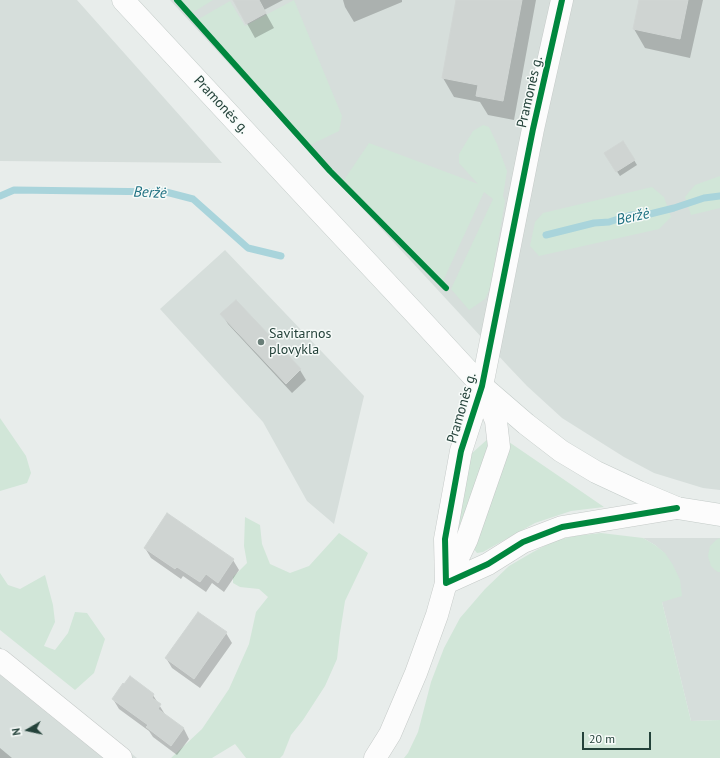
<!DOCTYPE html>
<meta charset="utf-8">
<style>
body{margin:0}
#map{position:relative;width:720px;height:758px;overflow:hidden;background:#e8edeb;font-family:"PT Sans",sans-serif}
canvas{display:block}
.north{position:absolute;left:8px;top:710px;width:40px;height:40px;-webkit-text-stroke:3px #f7fbf9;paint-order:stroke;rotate:261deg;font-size:11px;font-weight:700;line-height:16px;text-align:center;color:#24423a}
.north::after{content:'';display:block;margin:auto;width:14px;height:18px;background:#24423a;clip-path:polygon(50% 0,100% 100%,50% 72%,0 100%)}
.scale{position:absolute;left:582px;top:732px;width:69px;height:18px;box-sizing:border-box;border:2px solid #24423a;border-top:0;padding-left:5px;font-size:12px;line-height:14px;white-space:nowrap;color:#24423a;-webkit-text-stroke:3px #f7fbf9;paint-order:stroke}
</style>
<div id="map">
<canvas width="720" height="758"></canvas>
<div class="north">N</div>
<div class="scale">20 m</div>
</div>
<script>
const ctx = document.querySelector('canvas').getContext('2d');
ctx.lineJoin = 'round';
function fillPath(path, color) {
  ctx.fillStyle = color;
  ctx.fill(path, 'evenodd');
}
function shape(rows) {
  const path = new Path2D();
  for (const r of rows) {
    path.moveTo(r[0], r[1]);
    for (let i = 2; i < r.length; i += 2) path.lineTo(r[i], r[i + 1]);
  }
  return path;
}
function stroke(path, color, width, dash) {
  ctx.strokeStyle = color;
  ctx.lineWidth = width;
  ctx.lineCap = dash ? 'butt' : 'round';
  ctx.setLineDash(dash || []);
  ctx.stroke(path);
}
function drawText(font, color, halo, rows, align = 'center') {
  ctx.font = font + ' "PT Sans",sans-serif';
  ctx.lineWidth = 3;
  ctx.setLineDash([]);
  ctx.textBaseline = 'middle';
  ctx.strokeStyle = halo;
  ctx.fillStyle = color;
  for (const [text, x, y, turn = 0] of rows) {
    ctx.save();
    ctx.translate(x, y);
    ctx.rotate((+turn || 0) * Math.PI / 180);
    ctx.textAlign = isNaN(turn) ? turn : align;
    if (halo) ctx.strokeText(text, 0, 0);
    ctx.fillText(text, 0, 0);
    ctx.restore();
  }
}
fillPath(shape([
 [0,0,77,0,222,163,0,161],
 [170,0,720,0,720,490,703,488,654,473,624,457,562,418,527,386,508,366],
 [225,250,364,396,334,524,307,501,263,422,160,309],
 [643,538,720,538,720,720,691,721,662,602,665,554,655,545],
 [0,647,137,758,0,758]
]), '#d6dedb');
fillPath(shape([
 [180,0,213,0,192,13],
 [294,0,342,116,339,131,310,145,197,20,230,1,245,26],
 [483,125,489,127,497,144,507,171,503,196,505,201,490,288,485,299,469,310,451,289,493,199,484,192,443,281,344,180,369,143,478,184,459,163,459,154,473,131],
 [720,176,720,208,691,215,685,197,689,192,695,185],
 [652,187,664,197,671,217,659,229,539,256,530,246,535,222,543,213],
 [0,418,26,456,31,473,27,483,0,491],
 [490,437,492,442,454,540,471,454],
 [509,442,604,507,571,511,535,523,499,543,483,552,477,553,473,548],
 [245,517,260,525,262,544,270,564,290,573,309,566,339,533,368,553,345,601,340,633,337,659,325,686,303,720,291,735,283,755,280,758,246,758,235,744,212,758,171,758,202,729,229,689,249,644,256,612,268,597,259,589,240,587,233,583,233,577,247,563,244,546],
 [601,533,643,538,655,545,665,553,673,565,680,580,682,596,662,602,691,721,720,720,720,758,404,758,408,753,418,732,431,682,444,648,460,618,485,589,509,566,533,552,554,541,575,536],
 [720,538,720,572,718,572,715,570,711,566,708,556,710,546,716,540],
 [0,573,8,585,20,589,45,575,53,605,55,622,44,646,55,650,68,633,75,612,87,613,105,639,94,673,75,690,0,630]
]), '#d1e6d8');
fillPath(shape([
 [234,0,283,0,264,10,274,28,255,38],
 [343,0,402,0,402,2,354,22,345,7],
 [457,0,536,0,514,120,488,115,480,102,454,97,443,78],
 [640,0,703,0,690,58,645,48,634,29],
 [623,142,637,165,620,176,608,158],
 [222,314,300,370,306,380,292,393,228,324],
 [145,548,233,560,239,570,224,592,212,583,206,592,183,576,181,579,151,558],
 [226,633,232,643,200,688,172,668,166,658],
 [153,695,166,716,184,729,189,739,177,755,153,737,149,731,119,709,113,699],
 [0,748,12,758,0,758]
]), '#0003');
stroke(shape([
 [0,196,14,190,166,192,193,199,248,248,281,256],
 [546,235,594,223,609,222,631,215,650,214,674,208,704,198,720,196]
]), '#a9d4db', 7);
const building = shape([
 [233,0,259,0,266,13,246,24,233,0],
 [456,0,522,0,503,101,476,96,478,85,442,78,456,0],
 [639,0,688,0,680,39,633,29,639,0],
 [623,141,635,160,616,172,604,153,623,141],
 [236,300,301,369,286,384,220,314,236,300],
 [167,513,234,559,218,583,206,574,200,582,177,567,175,569,144,548,167,513],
 [198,612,227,632,194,679,165,658,198,612],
 [130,676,154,694,152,698,161,704,158,709,184,728,171,746,146,727,148,725,112,699,123,683,124,684,130,676]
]);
fillPath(building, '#cfd4d2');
stroke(building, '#d1d6d4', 1);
const street = shape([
 [446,583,445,539,461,451,482,386,533,129,562,0],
 [446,583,488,564,523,542,562,527,677,508],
 [0,660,121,758],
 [375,758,390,734,416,673,437,615,446,583,467,539,499,447,496,421,482,386]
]);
const secondary = shape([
 [123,0,306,197,423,322,482,386,526,424,561,451,596,472,639,492,677,508,720,515]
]);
stroke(street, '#c5cac8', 23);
stroke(secondary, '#c3cbc8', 23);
stroke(street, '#fcfcfc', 22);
stroke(secondary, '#fcfcfc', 22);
stroke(shape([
 [177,0,330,171,446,288],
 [562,0,533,129,482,386,461,451,445,539,446,583,488,564,523,542,562,527,677,508]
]), '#00873e', 6);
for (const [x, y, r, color] of [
 [261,342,4,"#697e78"]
]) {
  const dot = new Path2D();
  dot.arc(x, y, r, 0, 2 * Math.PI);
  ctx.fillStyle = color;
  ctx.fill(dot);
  stroke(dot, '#f7fbf9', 1.5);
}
drawText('14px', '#24423a', '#f7fbf9', [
 ["Pramonės g.",530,92,-77],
 ["Pramonės g.",221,105,47],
 ["Pramonės g.",462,408,-74]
]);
drawText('14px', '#24423a', '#f7fbf9', [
 ["Savitarnos",269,334],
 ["plovykla",269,350]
], 'left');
drawText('italic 15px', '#1c6f80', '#f7fbf9', [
 ["Beržė",150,193,3],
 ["Beržė",633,217,-12]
]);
</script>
